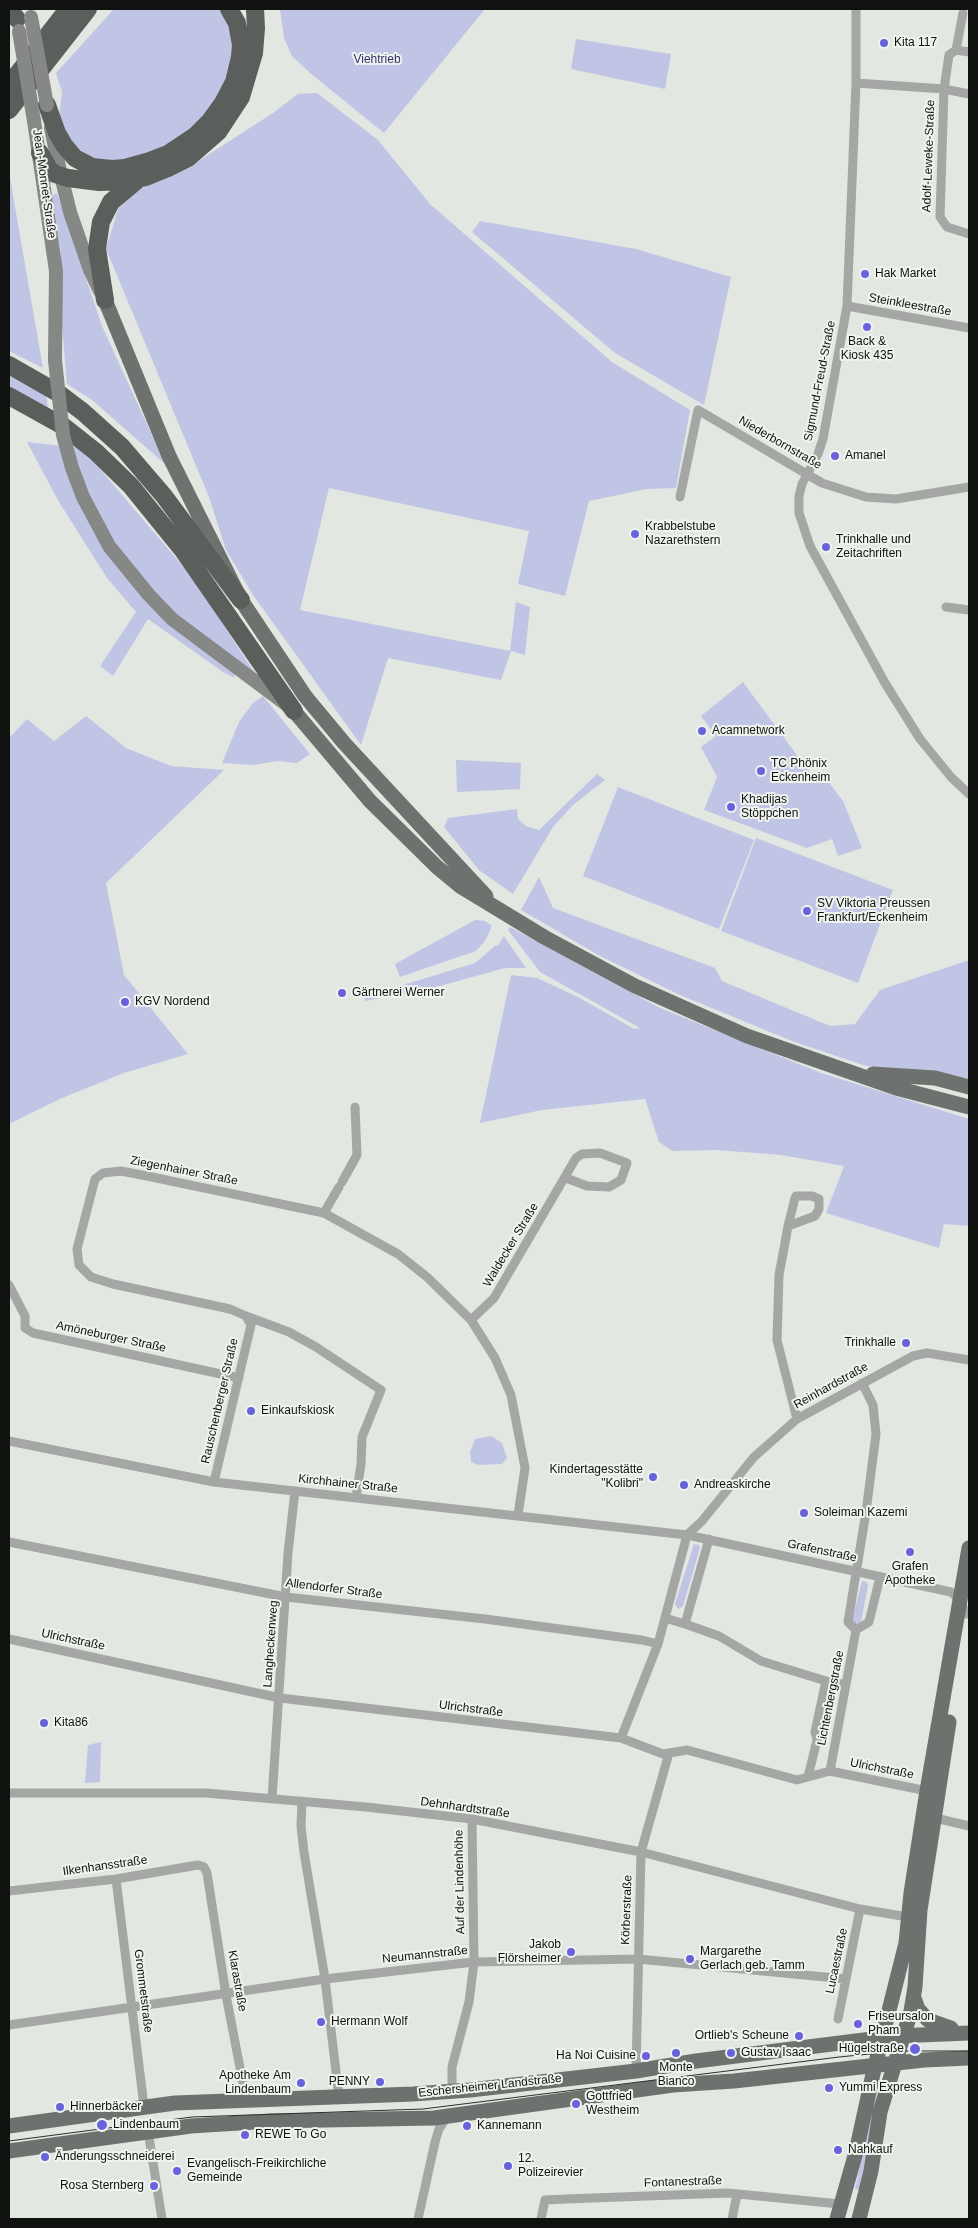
<!DOCTYPE html>
<meta charset="utf-8">
<style>
body{margin:0}
#map{position:relative;width:978px;height:2228px;overflow:hidden;background:#e2e7e2;font-family:Helvetica,sans-serif}
canvas{display:block}
.frame{position:absolute;inset:0;border:10px solid #101210;pointer-events:none}
</style>
<div id="map">
<canvas width="978" height="2228"></canvas>
<div class="frame"></div>
</div>
<script>
const ctx = document.querySelector('canvas').getContext('2d');
ctx.lineJoin = 'round';
function fillPath(path, color) {
  ctx.fillStyle = color;
  ctx.fill(path, 'evenodd');
}
function shape(rows) {
  const path = new Path2D();
  for (const r of rows) {
    path.moveTo(r[0], r[1]);
    for (let i = 2; i < r.length; i += 2) path.lineTo(r[i], r[i + 1]);
  }
  return path;
}
function stroke(path, color, width, dash) {
  ctx.strokeStyle = color;
  ctx.lineWidth = width;
  ctx.lineCap = dash ? 'butt' : 'round';
  ctx.setLineDash(dash || []);
  ctx.stroke(path);
}
function drawText(font, color, halo, rows, align = 'center') {
  ctx.font = font + ' Helvetica,sans-serif';
  ctx.lineWidth = 4;
  ctx.setLineDash([]);
  ctx.textBaseline = 'middle';
  ctx.strokeStyle = halo;
  ctx.fillStyle = color;
  for (const [text, x, y, turn = 0] of rows) {
    ctx.save();
    ctx.translate(x, y);
    ctx.rotate((+turn || 0) * Math.PI / 180);
    ctx.textAlign = isNaN(turn) ? turn : align;
    if (halo) ctx.strokeText(text, 0, 0);
    ctx.fillText(text, 0, 0);
    ctx.restore();
  }
}
fillPath(shape([
 [114,9,222,9,231,23,237,62,214,105,186,136,129,162,89,158,69,138,59,119,62,92,56,73],
 [280,9,485,9,384,133,310,73,292,56,284,38],
 [576,39,671,54,665,89,571,69],
 [317,93,378,140,430,204,612,362,690,410,676,488,647,489,589,501,565,596,518,584,529,531,329,488,300,610,510,651,516,602,530,607,525,655,511,651,501,680,388,658,361,745,253,595,226,550,209,497,106,249,118,209,142,185,200,160,273,113,298,94],
 [9,172,43,368,9,351],
 [57,193,102,326,165,464,92,400,67,384,61,312,61,252,51,196],
 [480,221,636,249,731,277,704,405,615,353,472,232],
 [9,374,46,392,48,410,9,392],
 [27,442,82,448,193,578,258,678,229,655,235,678,223,672,148,619,113,676,100,666,136,612,107,578,59,502],
 [743,682,816,781,823,775,843,801,862,848,838,856,832,839,807,848,704,810,717,777,701,747,716,736,701,716],
 [263,696,310,754,297,763,277,761,253,765,222,763,239,722,253,703],
 [86,716,126,748,171,766,224,770,106,883,124,975,188,1054,124,1073,62,1098,9,1124,9,738,27,719,54,741],
 [456,760,521,763,520,789,457,792],
 [597,774,605,780,573,805,553,827,513,894,479,870,444,827,448,818,517,809,518,819,526,826,539,830],
 [618,787,754,840,719,929,583,876],
 [756,838,893,890,858,983,721,931],
 [539,877,553,908,715,968,722,981,830,1026,855,1024,880,990,969,960,969,1079,944,1074,894,1071,863,1065,792,1041,680,995,600,956,521,910],
 [475,920,485,921,492,926,485,941,476,951,400,977,395,964],
 [510,927,660,1008,821,1073,969,1119,969,1226,944,1224,939,1248,826,1213,844,1166,781,1155,716,1150,672,1151,659,1142,645,1099,542,1110,480,1123,511,975,537,978,580,998,634,1029,640,1028,540,972,508,930],
 [504,936,526,968,505,968,440,986,365,1001,364,997,475,963,496,945,498,946],
 [491,1436,502,1443,507,1458,502,1464,479,1465,471,1462,470,1452,475,1439],
 [694,1544,699,1545,700,1548,683,1606,678,1609,675,1604],
 [862,1581,867,1582,868,1586,861,1622,856,1625,852,1620],
 [101,1742,100,1782,85,1783,88,1745],
 [879,2080,872,2122,861,2190,855,2189]
]), '#c1c5e5');
stroke(shape([
 [856,9,856,83,847,306,823,439,818,454,802,484,799,496,799,513,810,546,885,683,920,739,951,777,969,794],
 [956,50,963,13],
 [969,52,956,50,949,55,944,89,940,217,947,227,969,234],
 [856,83,944,89,969,94],
 [847,306,969,328],
 [680,497,698,410,822,483,866,497,896,499,969,487],
 [946,607,969,610],
 [342,1182,357,1155,355,1107],
 [324,1213,339,1187],
 [788,1226,815,1216,819,1209,819,1199,812,1196,796,1196,795,1198,788,1226,785,1243,779,1275,777,1340,797,1419],
 [9,1285,25,1316,25,1328,33,1333,239,1378],
 [246,1316,289,1332,316,1347,381,1390,362,1437,361,1464,356,1498],
 [471,1320,494,1298,576,1158,582,1154,600,1153,627,1163,621,1180,609,1187,587,1186,566,1178],
 [9,1441,214,1482,687,1535,951,1592,960,1600,966,1614,969,1614],
 [214,1482,251,1325,246,1316,230,1309,113,1284,91,1277,79,1265,77,1249,95,1179,103,1173,121,1171,147,1176,324,1213,398,1254,427,1277,471,1320,495,1358,511,1395,525,1468,518,1515],
 [9,1542,286,1597,485,1619,642,1640,658,1644],
 [665,1618,685,1624,709,1539],
 [685,1624,719,1636,761,1661,826,1681,846,1685],
 [856,1630,848,1622,866,1512,876,1434,873,1405,862,1383],
 [9,1639,280,1698,621,1738,663,1754,687,1750,797,1780,830,1771,927,1791],
 [621,1738,658,1644,687,1535,702,1521,754,1457,797,1419,913,1356,927,1353,969,1360],
 [830,1771,856,1630,869,1622,880,1577],
 [808,1777,817,1740,815,1732,826,1681],
 [9,1793,206,1793,366,1807,472,1819,641,1852,860,1909,908,1917],
 [272,1799,288,1553,295,1491],
 [302,1801,301,1826,304,1852,325,1979,339,2097],
 [931,1817,969,1826],
 [116,1879,144,2106],
 [9,1891,116,1879,198,1865,204,1867,207,1873,226,1995,246,2099],
 [838,2019,860,1909],
 [9,2025,325,1979,474,1962,638,1959,846,1979],
 [636,2071,641,1852,669,1753],
 [452,2092,452,2067,469,2002,474,1962,472,1819],
 [148,2131,162,2219],
 [418,2219,435,2142,439,2129,448,2115],
 [541,2219,545,2200,566,2199,728,2193,840,2204],
 [732,2219,737,2195]
]), '#a4a7a4', 9);
stroke(shape([
 [34,121,56,271,55,360],
 [51,128,61,176,70,212,90,270,100,291],
 [72,468,83,497,109,546,148,594,172,619,287,705]
]), '#858885', 14);
stroke(shape([
 [105,300,169,456,241,600,305,696,344,743,486,896],
 [294,711,370,801,437,867,460,886,544,937,635,986,747,1036,896,1088,969,1107],
 [873,1074,935,1078,969,1087],
 [914,1998,918,2009,928,2020,951,2028],
 [9,2126,175,2103,413,2094,470,2090,636,2071,696,2061,896,2036,969,2033],
 [9,2151,191,2126,271,2121,434,2118,673,2085,734,2081,924,2060,969,2058],
 [837,2219,856,2152,873,2074,906,1943,911,1893,927,1791,969,1548],
 [859,2219,871,2171,880,2112,911,2011,915,1987,920,1910,949,1722]
]), '#6e726e', 15);
stroke(shape([
 [9,9,17,19],
 [9,85,68,9],
 [47,105,57,133,64,145,75,158,92,167,112,169,125,168,150,161,168,154,195,136,210,121,223,103,234,82,240,57,241,45,237,23,229,9],
 [9,110,88,9],
 [40,153,49,169,55,174,68,178,99,182,127,181,146,177,168,168,188,158,218,132,241,97,254,53,256,28,255,9],
 [105,300,97,249,101,222,111,202,136,181],
 [9,365,58,393,83,412,122,447,164,496,241,600],
 [9,396,63,426,96,452,131,486,182,549,294,711]
]), '#5b5f5b', 18);
stroke(shape([
 [9,2141,192,2117,423,2109,839,2057,900,2051,969,2051]
]), '#2c2f2c', 1);
stroke(shape([
 [31,17,47,105],
 [19,31,34,121],
 [55,360,63,435,72,468]
]), '#858885', 14);
for (const [x, y, r, color] of [
 [884,43,5,"#6863dc"],
 [865,274,5,"#6863dc"],
 [867,327,5,"#6863dc"],
 [835,456,5,"#6863dc"],
 [635,534,5,"#6863dc"],
 [826,547,5,"#6863dc"],
 [702,731,5,"#6863dc"],
 [761,771,5,"#6863dc"],
 [731,807,5,"#6863dc"],
 [807,911,5,"#6863dc"],
 [342,993,5,"#6863dc"],
 [125,1002,5,"#6863dc"],
 [906,1343,5,"#6863dc"],
 [251,1411,5,"#6863dc"],
 [653,1477,5,"#6863dc"],
 [684,1485,5,"#6863dc"],
 [804,1513,5,"#6863dc"],
 [910,1552,5,"#6863dc"],
 [44,1723,5,"#6863dc"],
 [571,1952,5,"#6863dc"],
 [690,1959,5,"#6863dc"],
 [321,2022,5,"#6863dc"],
 [858,2024,5,"#6863dc"],
 [799,2036,5,"#6863dc"],
 [915,2049,6,"#6863dc"],
 [676,2053,5,"#6863dc"],
 [731,2053,5,"#6863dc"],
 [646,2056,5,"#6863dc"],
 [380,2082,5,"#6863dc"],
 [301,2083,5,"#6863dc"],
 [829,2088,5,"#6863dc"],
 [576,2104,5,"#6863dc"],
 [60,2107,5,"#6863dc"],
 [102,2125,6,"#6863dc"],
 [467,2126,5,"#6863dc"],
 [245,2135,5,"#6863dc"],
 [838,2150,5,"#6863dc"],
 [45,2157,5,"#6863dc"],
 [508,2166,5,"#6863dc"],
 [177,2171,5,"#6863dc"],
 [154,2186,5,"#6863dc"]
]) {
  const dot = new Path2D();
  dot.arc(x, y, r, 0, 2 * Math.PI);
  ctx.fillStyle = color;
  ctx.fill(dot);
  stroke(dot, '#f0f4ef', 2);
}
drawText('12px', '#101210', '#f0f4ef', [
 ["Kita 117",894,43],
 ["Hak Market",875,274],
 ["Back &",867,342,"center"],
 ["Kiosk 435",867,356,"center"],
 ["Amanel",845,456],
 ["Krabbelstube",645,527],
 ["Nazarethstern",645,541],
 ["Trinkhalle und",836,540],
 ["Zeitachriften",836,554],
 ["Acamnetwork",712,731],
 ["TC Phönix",771,764],
 ["Eckenheim",771,778],
 ["Khadijas",741,800],
 ["Stöppchen",741,814],
 ["SV Viktoria Preussen",817,904],
 ["Frankfurt/Eckenheim",817,918],
 ["Gärtnerei Werner",352,993],
 ["KGV Nordend",135,1002],
 ["Trinkhalle",896,1343,"right"],
 ["Einkaufskiosk",261,1411],
 ["Kindertagesstätte",643,1470,"right"],
 ["\"Kolibri\"",643,1484,"right"],
 ["Andreaskirche",694,1485],
 ["Soleiman Kazemi",814,1513],
 ["Grafen",910,1567,"center"],
 ["Apotheke",910,1581,"center"],
 ["Kita86",54,1723],
 ["Jakob",561,1945,"right"],
 ["Flörsheimer",561,1959,"right"],
 ["Margarethe",700,1952],
 ["Gerlach geb. Tamm",700,1966],
 ["Friseursalon",868,2017],
 ["Pham",868,2031],
 ["Hermann Wolf",331,2022],
 ["Ortlieb's Scheune",789,2036,"right"],
 ["Hügelstraße",904,2049,"right"],
 ["Gustav Isaac",741,2053],
 ["Ha Noi Cuisine",636,2056,"right"],
 ["Monte",676,2068,"center"],
 ["Bianco",676,2082,"center"],
 ["Apotheke Am",291,2076,"right"],
 ["Lindenbaum",291,2090,"right"],
 ["PENNY",370,2082,"right"],
 ["Yummi Express",839,2088],
 ["Gottfried",586,2097],
 ["Westheim",586,2111],
 ["Hinnerbäcker",70,2107],
 ["Lindenbaum",113,2125],
 ["Kannemann",477,2126],
 ["REWE To Go",255,2135],
 ["Nahkauf",848,2150],
 ["Änderungsschneiderei",55,2157],
 ["12.",518,2159],
 ["Polizeirevier",518,2173],
 ["Evangelisch-Freikirchliche",187,2164],
 ["Gemeinde",187,2178],
 ["Rosa Sternberg",144,2186,"right"]
], 'left');
drawText('12px', '#34336f', '#f0f4ef', [
 ["Viehtrieb",377,60]
]);
drawText('12px', '#101210', '#f0f4ef', [
 ["Adolf-Leweke-Straße",929,156,-88],
 ["Jean-Monnet-Straße",44,184,82],
 ["Steinkleestraße",910,305,10],
 ["Sigmund-Freud-Straße",820,381,-79],
 ["Niederbornstraße",780,443,30],
 ["Ziegenhainer Straße",184,1171,11],
 ["Waldecker Straße",511,1245,-59],
 ["Amöneburger Straße",111,1337,12],
 ["Reinhardstraße",831,1386,-29],
 ["Rauschenberger Straße",220,1401,-77],
 ["Kirchhainer Straße",348,1484,6],
 ["Grafenstraße",822,1551,12],
 ["Allendorfer Straße",334,1589,7],
 ["Ulrichstraße",73,1640,12],
 ["Langheckenweg",271,1644,-86],
 ["Lichtenbergstraße",831,1698,-79],
 ["Ulrichstraße",471,1709,7],
 ["Ulrichstraße",882,1769,11],
 ["Dehnhardtstraße",465,1808,8],
 ["Ilkenhansstraße",105,1866,-8],
 ["Auf der Lindenhöhe",460,1882,-91],
 ["Körberstraße",627,1910,-88],
 ["Neumannstraße",425,1955,-6],
 ["Lucaestraße",837,1961,-78],
 ["Klarastraße",237,1981,80],
 ["Grommetstraße",143,1991,83],
 ["Eschersheimer Landstraße",490,2086,-6],
 ["Fontanestraße",683,2182,-2]
]);
</script>
